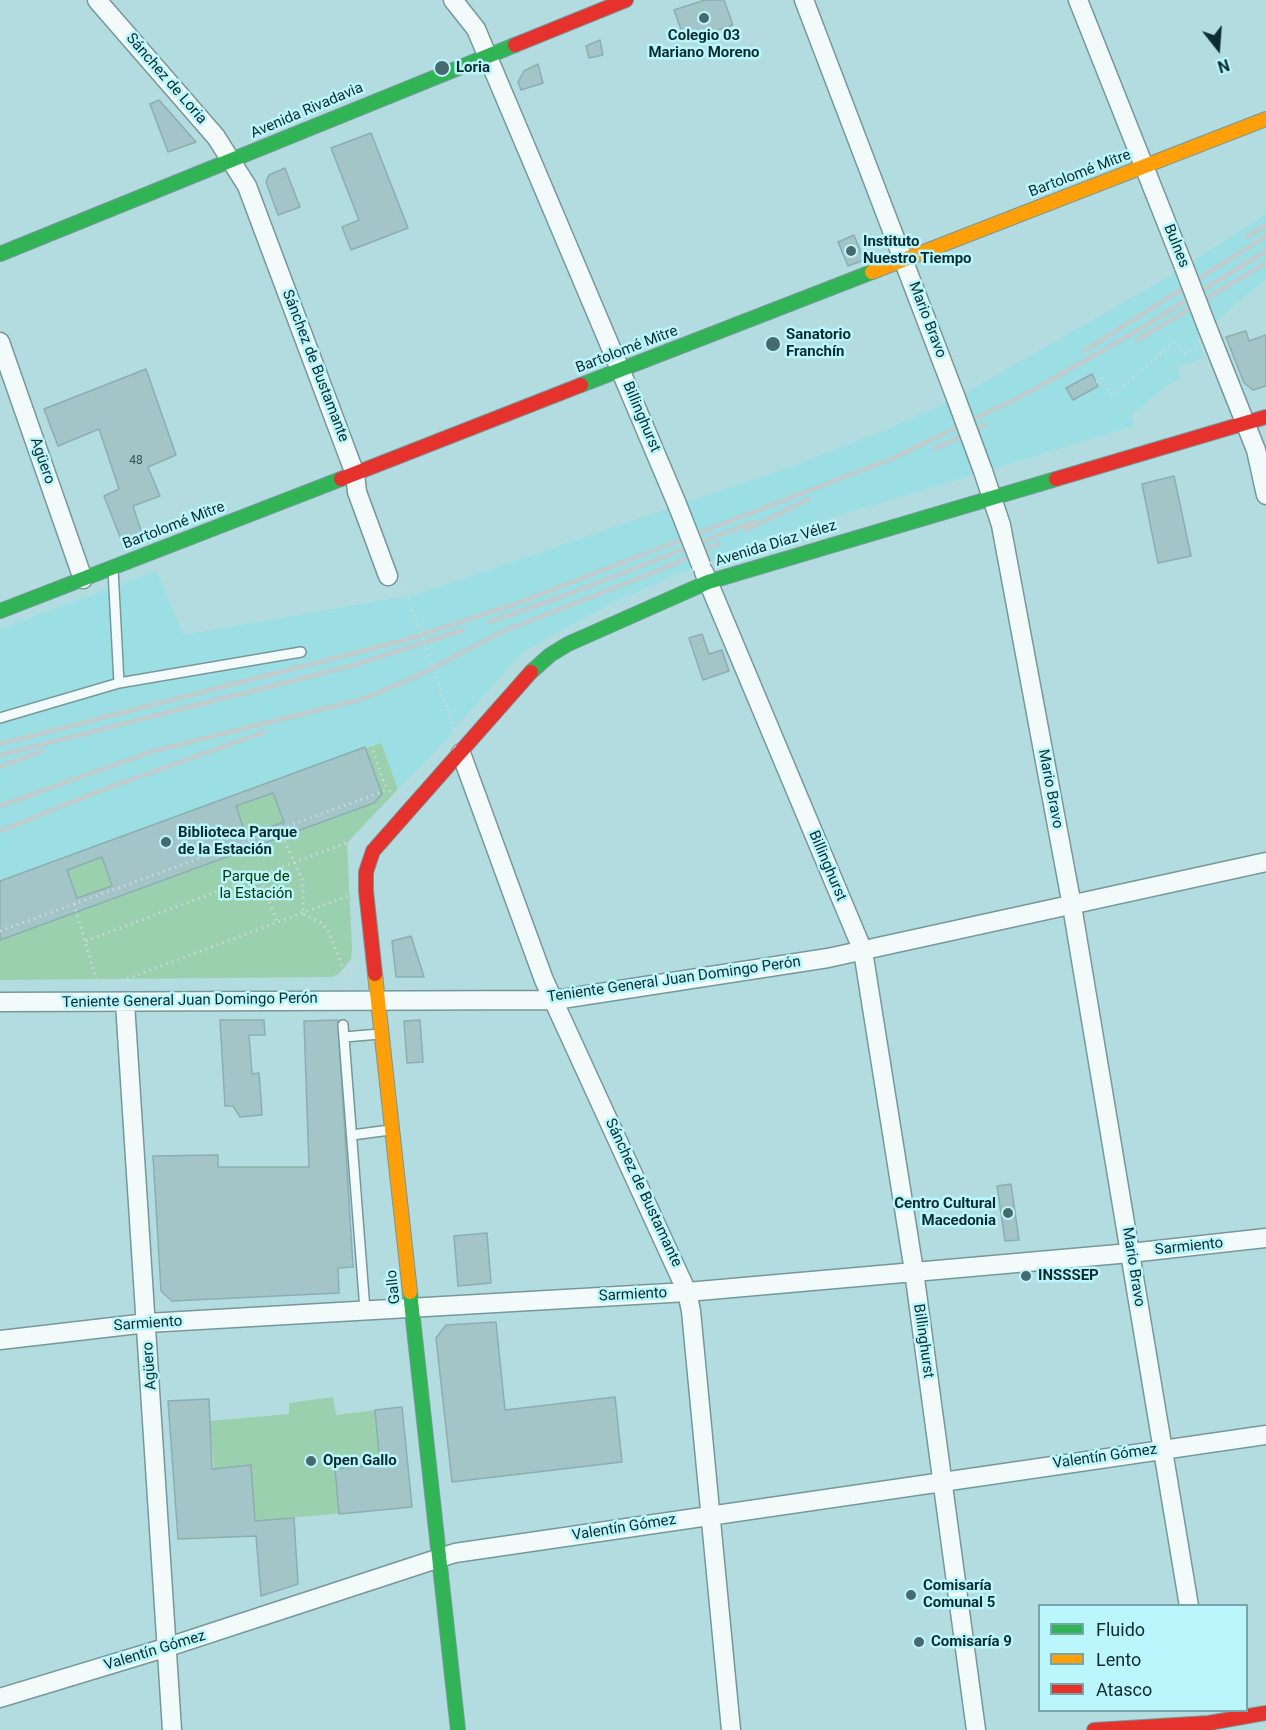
<!DOCTYPE html>
<meta charset="utf-8">
<style>
body{margin:0}
#map{position:relative;width:1266px;height:1730px;overflow:hidden;background:#b2dcdf;font-family:Roboto,sans-serif}
canvas{display:block}
.legend{position:absolute;left:1038px;top:1604px;width:210px;height:108px;box-sizing:border-box;background:#baf6fc;border:2px solid #74a6aa;margin:0;padding:8px 10px;list-style:none;font-size:18px;color:#0c2d30}
.legend li{display:flex;align-items:center;gap:12px;height:30px}
.legend b{width:30px;border:2px solid #74a6aa}
.north{position:absolute;left:1188px;top:18px;width:60px;height:60px;-webkit-text-stroke:4px #baf6fc;paint-order:stroke;rotate:163deg;font-size:16px;font-weight:700;line-height:24px;text-align:center;color:#0c2d30}
.north::after{content:'';display:block;margin:auto;width:21px;height:27px;background:#0c2d30;clip-path:polygon(50% 0,100% 100%,50% 72%,0 100%)}
</style>
<div id="map">
<canvas width="1266" height="1730"></canvas>
<ul class="legend">
<li><b style="height:8px;background:#30b455"></b>Fluido</li>
<li><b style="height:8px;background:#ff9f0a"></b>Lento</li>
<li><b style="height:8px;background:#e5322d"></b>Atasco</li>
</ul>
<div class="north">N</div>
</div>
<script>
const ctx = document.querySelector('canvas').getContext('2d');
ctx.lineJoin = 'round';
function fillPath(path, color) {
  ctx.fillStyle = color;
  ctx.fill(path, 'evenodd');
}
function shape(rows) {
  const path = new Path2D();
  for (const r of rows) {
    path.moveTo(r[0], r[1]);
    for (let i = 2; i < r.length; i += 2) path.lineTo(r[i], r[i + 1]);
  }
  return path;
}
function stroke(path, color, width, dash) {
  ctx.strokeStyle = color;
  ctx.lineWidth = width;
  ctx.lineCap = dash ? 'butt' : 'round';
  ctx.setLineDash(dash || []);
  ctx.stroke(path);
}
function drawText(font, color, halo, rows, align = 'center') {
  ctx.font = font + ' Roboto,sans-serif';
  ctx.lineWidth = 5;
  ctx.setLineDash([]);
  ctx.textBaseline = 'middle';
  ctx.strokeStyle = halo;
  ctx.fillStyle = color;
  for (const [text, x, y, turn = 0] of rows) {
    ctx.save();
    ctx.translate(x, y);
    ctx.rotate((+turn || 0) * Math.PI / 180);
    ctx.textAlign = isNaN(turn) ? turn : align;
    if (halo) ctx.strokeText(text, 0, 0);
    ctx.fillText(text, 0, 0);
    ctx.restore();
  }
}
fillPath(shape([
 [1266,214,1266,279,1197,337,1204,358,1177,367,1181,378,1166,386,1131,415,1134,426,758,540,610,604,522,652,429,758,398,788,380,743,0,881,0,629,156,571,184,635,418,594,790,467,888,429,956,398,1173,274]
]), '#9bdfe5');
fillPath(shape([
 [381,743,398,789,347,843,352,948,351,959,339,974,332,977,0,980,0,881],
 [333,1397,336,1415,402,1407,412,1507,255,1521,251,1466,214,1469,210,1421,289,1414,289,1403]
]), '#9bd0ae');
const building = shape([
 [705,0,724,0,733,25,685,41,674,10,705,0],
 [600,40,603,55,589,58,586,46,600,40],
 [538,64,543,83,521,90,518,82,524,71,538,64],
 [159,100,196,142,168,152,150,104,159,100],
 [371,133,408,228,351,250,342,227,359,220,331,148,371,133],
 [285,168,300,207,278,215,266,182,269,175,285,168],
 [854,235,864,260,848,266,838,242,854,235],
 [1246,331,1249,341,1266,335,1266,386,1253,390,1244,383,1226,337,1246,331],
 [146,369,176,455,148,467,160,496,133,506,144,540,124,547,104,496,119,489,99,429,58,446,44,409,146,369],
 [1092,374,1098,386,1073,400,1066,388,1092,374],
 [1174,476,1191,556,1158,563,1142,484,1174,476],
 [702,634,709,654,722,650,729,671,703,680,689,638,702,634],
 [365,747,382,794,374,803,0,940,0,881,365,747],
 [273,793,284,822,246,836,236,806,273,793],
 [102,857,112,886,77,898,67,870,102,857],
 [411,936,424,977,396,977,392,941,411,936],
 [220,1020,264,1020,265,1035,249,1035,252,1074,259,1073,262,1115,240,1117,233,1106,225,1106,220,1020],
 [338,1020,353,1267,338,1268,339,1293,172,1301,161,1291,153,1156,218,1155,218,1167,309,1167,304,1021,338,1020],
 [420,1020,423,1062,407,1063,404,1021,420,1020],
 [1011,1184,1019,1240,1005,1241,997,1186,1011,1184],
 [487,1233,491,1283,458,1286,454,1236,487,1233],
 [496,1322,505,1410,615,1397,622,1462,452,1482,436,1338,446,1325,496,1322],
 [209,1399,212,1469,251,1465,255,1521,294,1518,298,1584,261,1596,256,1536,178,1539,168,1401,209,1399],
 [402,1407,412,1507,339,1514,335,1469,380,1465,375,1410,402,1407]
]);
fillPath(building, '#a3c5c8');
stroke(building, '#8caeb1', 1.5);
const lane = shape([
 [113,569,119,683],
 [0,718,119,683,301,652],
 [343,1025,365,1310],
 [344,1037,380,1034],
 [352,1135,390,1130]
]);
const street = shape([
 [97,0,216,137,247,186,355,474,357,492,388,576],
 [453,0,476,29,677,504],
 [804,0,956,398],
 [1078,0,1184,267],
 [1207,327,1256,450,1266,495],
 [0,342,83,579],
 [983,471,1001,525,1072,906,1189,1606],
 [704,572,863,951,914,1271,976,1730],
 [461,753,544,980,687,1292,691,1311,731,1730],
 [0,1002,555,1000,828,958,1266,862],
 [125,1003,172,1730],
 [0,1340,147,1323,687,1292,1130,1253,1266,1238],
 [0,1698,168,1647,455,1553,1266,1435]
]);
const fast = shape([
 [0,254,515,45],
 [581,385,872,272],
 [0,611,341,479],
 [531,672,550,655,568,644,708,582,1056,479],
 [410,1292,458,1730]
]);
const slow = shape([
 [872,272,1266,119],
 [375,974,410,1292]
]);
const jam = shape([
 [515,45,626,0],
 [341,479,581,385],
 [1056,479,1266,417],
 [375,974,366,891,366,872,373,851,531,672],
 [1094,1730,1209,1723,1266,1713]
]);
stroke(lane, '#76989b', 12);
stroke(street, '#76989b', 21);
stroke(fast, '#76989b', 16);
stroke(slow, '#76989b', 16);
stroke(jam, '#76989b', 16);
stroke(shape([
 [1096,382,1102,379,1111,396,1175,342,1184,355,1198,347],
 [401,584,408,598],
 [452,722,455,730],
 [373,751,387,790],
 [279,830,303,881,303,914,320,922,328,930,345,973,346,985],
 [259,874,277,922],
 [74,904,98,985],
 [0,931,387,790,397,795],
 [86,941,359,838],
 [345,973,354,962],
 [110,985,348,896]
]), '#cbd9da', 3, [1.5, 4.5]);
stroke(lane, '#f3fafa', 9);
stroke(street, '#f3fafa', 18);
stroke(fast, '#30b455', 14);
stroke(slow, '#ff9f0a', 14);
stroke(jam, '#e5322d', 14);
stroke(shape([
 [1247,237,1266,225],
 [1137,340,1266,263],
 [1084,351,1266,236],
 [934,449,985,425],
 [746,530,809,499],
 [489,622,561,597,753,522],
 [0,744,405,640,515,604,891,459,1024,395,1130,335,1266,251],
 [0,755,354,665,463,630],
 [0,767,42,751],
 [0,806,153,751,362,699,411,679,506,630,652,573,719,544],
 [0,831,97,792,264,732]
]), '#c0cccd', 4.5);
const streetBridge = shape([
 [1184,267,1207,327],
 [956,398,983,471],
 [677,504,701,565]
]);
stroke(streetBridge, '#76989b', 21, []);
stroke(shape([
 [408,598,452,722]
]), '#cbd9da', 3, [1.5, 4.5]);
stroke(streetBridge, '#f3fafa', 18);
for (const [x, y, r, color] of [
 [704,18,6,"#466a6d"],
 [442,68,8,"#466a6d"],
 [851,251,6,"#466a6d"],
 [773,344,8,"#466a6d"],
 [166,842,6,"#466a6d"],
 [1008,1213,6,"#466a6d"],
 [1026,1276,6,"#466a6d"],
 [311,1461,6,"#466a6d"],
 [911,1595,6,"#466a6d"],
 [919,1642,6,"#466a6d"]
]) {
  const dot = new Path2D();
  dot.arc(x, y, r, 0, 2 * Math.PI);
  ctx.fillStyle = color;
  ctx.fill(dot);
  stroke(dot, '#baf6fc', 2);
}
drawText('12px', '#325457', null, [
 ["48",136,461]
]);
drawText('bold 15px', '#0c2d30', '#baf6fc', [
 ["Colegio 03",704,36,"center"],
 ["Mariano Moreno",704,53,"center"],
 ["Loria",456,68],
 ["Instituto",863,242],
 ["Nuestro Tiempo",863,259],
 ["Sanatorio",786,335],
 ["Franchín",786,352],
 ["Biblioteca Parque",178,833],
 ["de la Estación",178,850],
 ["Centro Cultural",996,1204,"right"],
 ["Macedonia",996,1221,"right"],
 ["INSSSEP",1038,1276],
 ["Open Gallo",323,1461],
 ["Comisaría",923,1586],
 ["Comunal 5",923,1603],
 ["Comisaría 9",931,1642]
], 'left');
drawText('15px', '#0c2d30', '#baf6fc', [
 ["Sánchez de Loria",166,79,49],
 ["Avenida Rivadavia",307,111,-23],
 ["Bartolomé Mitre",1080,174,-21],
 ["Bulnes",1176,246,68],
 ["Mario Bravo",927,320,69],
 ["Bartolomé Mitre",627,350,-21],
 ["Sánchez de Bustamante",315,366,69],
 ["Billinghurst",641,417,67],
 ["Agüero",42,461,71],
 ["Bartolomé Mitre",174,526,-21],
 ["Avenida Díaz Vélez",776,544,-17],
 ["Mario Bravo",1050,789,79],
 ["Billinghurst",827,866,67],
 ["Teniente General Juan Domingo Perón",674,980,-8],
 ["Teniente General Juan Domingo Perón",190,1001,-1],
 ["Sánchez de Bustamante",643,1193,65],
 ["Sarmiento",1189,1247,-6],
 ["Mario Bravo",1133,1267,81],
 ["Gallo",394,1287,-96],
 ["Sarmiento",633,1295,-3],
 ["Sarmiento",148,1324,-4],
 ["Billinghurst",923,1341,82],
 ["Agüero",150,1366,-94],
 ["Valentín Gómez",1105,1457,-8],
 ["Valentín Gómez",624,1528,-9],
 ["Valentín Gómez",155,1651,-17]
]);
drawText('15px', '#003705', '#baf6fc', [
 ["Parque de",256,877],
 ["la Estación",256,894]
]);
</script>
